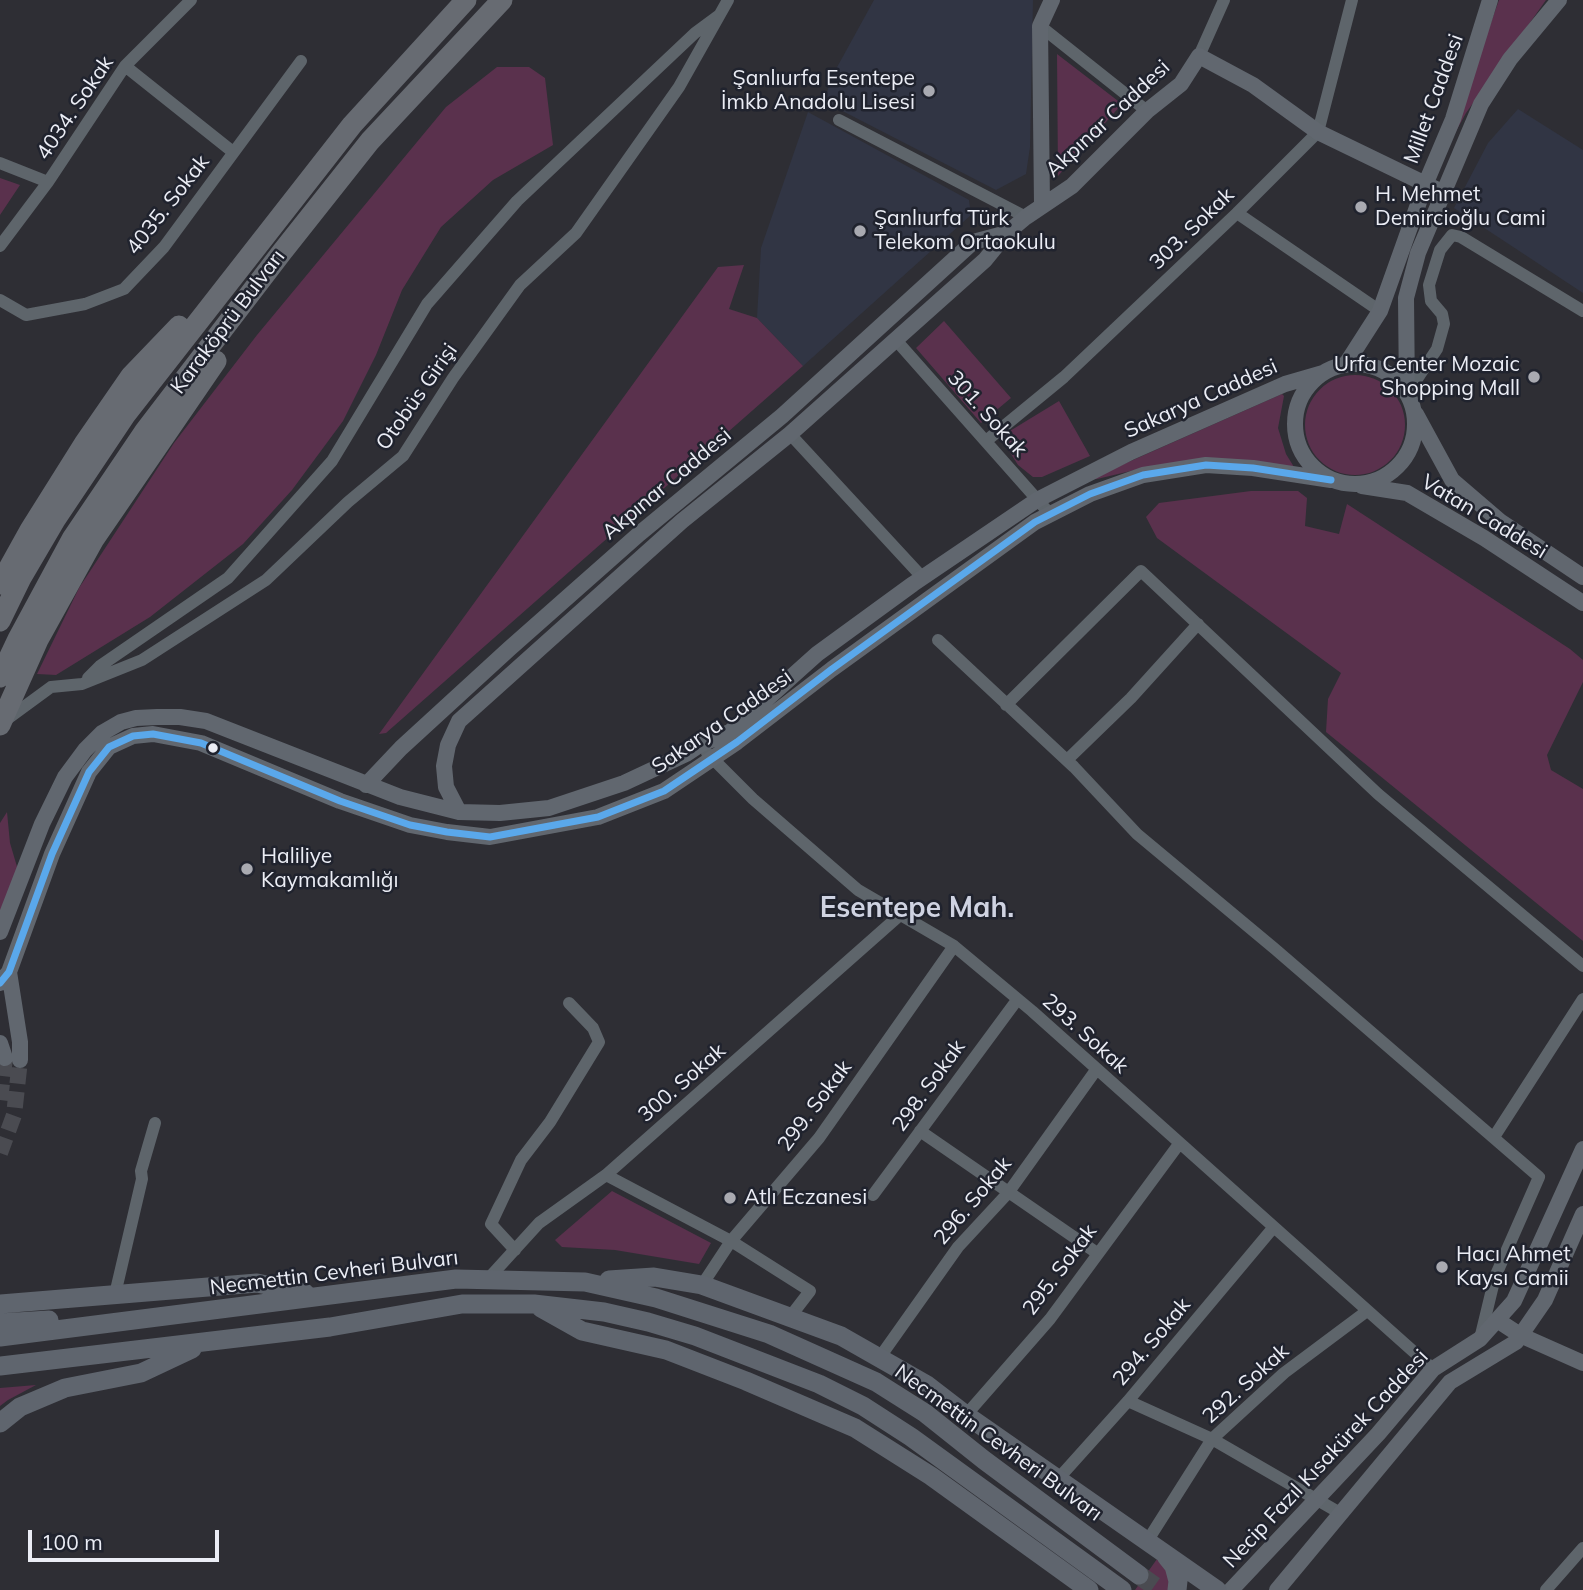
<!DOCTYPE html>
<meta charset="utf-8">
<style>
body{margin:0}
#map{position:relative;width:1583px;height:1590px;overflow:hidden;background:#2e2e34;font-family:Mulish,sans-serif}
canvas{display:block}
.scale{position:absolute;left:28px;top:1530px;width:191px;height:32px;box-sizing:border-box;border:4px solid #ebedf5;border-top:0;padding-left:9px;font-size:21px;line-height:24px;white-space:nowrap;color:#ebedf5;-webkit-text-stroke:5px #20232e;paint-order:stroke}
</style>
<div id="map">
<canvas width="1583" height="1590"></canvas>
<div class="scale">100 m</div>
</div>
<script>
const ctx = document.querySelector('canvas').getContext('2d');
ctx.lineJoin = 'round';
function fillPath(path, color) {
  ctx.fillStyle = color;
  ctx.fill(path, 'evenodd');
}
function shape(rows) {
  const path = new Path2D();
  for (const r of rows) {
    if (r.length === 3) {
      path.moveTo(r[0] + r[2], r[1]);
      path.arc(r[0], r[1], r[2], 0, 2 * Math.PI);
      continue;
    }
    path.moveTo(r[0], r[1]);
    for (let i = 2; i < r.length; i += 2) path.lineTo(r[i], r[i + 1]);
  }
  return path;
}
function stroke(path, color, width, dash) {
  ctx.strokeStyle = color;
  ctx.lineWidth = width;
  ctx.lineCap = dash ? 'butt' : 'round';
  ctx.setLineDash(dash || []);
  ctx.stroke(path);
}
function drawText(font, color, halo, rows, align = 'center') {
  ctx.font = font + ' Mulish,sans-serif';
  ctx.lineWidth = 5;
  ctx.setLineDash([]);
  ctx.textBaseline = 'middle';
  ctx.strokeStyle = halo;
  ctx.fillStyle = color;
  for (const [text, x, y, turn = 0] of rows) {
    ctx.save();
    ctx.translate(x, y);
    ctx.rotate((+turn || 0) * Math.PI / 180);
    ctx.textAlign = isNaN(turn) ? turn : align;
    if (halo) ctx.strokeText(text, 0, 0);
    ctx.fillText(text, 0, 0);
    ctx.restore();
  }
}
fillPath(shape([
 [874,0,1033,0,1030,147,1026,174,996,190,825,102,830,80],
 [1518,109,1583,150,1583,293,1454,208,1488,143],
 [808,112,969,200,971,215,803,366,757,318,761,248]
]), '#313544');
fillPath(shape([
 [1499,0,1546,0,1466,113,1445,151],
 [1057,54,1122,104,1058,176],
 [497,67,529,67,545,78,553,145,493,180,441,227,402,290,376,355,343,421,292,490,243,544,150,617,56,675,37,674,79,588,174,443,257,335,446,107],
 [0,178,20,185,0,215],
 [744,265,729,309,757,318,803,366,386,733,379,734,718,267],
 [944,321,1011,398,981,423,916,348],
 [1355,425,50],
 [1282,394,1284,396,1278,428,1286,454,1294,467,1152,466,1097,479,1090,479],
 [1059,401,1090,456,1042,477,1033,477,1018,465,1000,437],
 [1251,491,1298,491,1307,498,1305,526,1339,534,1347,504,1570,649,1583,660,1583,682,1547,755,1551,770,1583,789,1583,941,1326,732,1328,699,1341,673,1157,538,1146,517,1159,503],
 [7,812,10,843,18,870,0,913,0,823],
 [612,1191,711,1243,699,1264,615,1250,562,1247,555,1240],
 [36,1385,8,1400,0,1406,0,1388],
 [1157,1559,1167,1571,1170,1581,1169,1590,1135,1590]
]), '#5a314d');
stroke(shape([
 [0,1100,5,1058],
 [0,1153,14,1115,20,1060]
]), '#4a4b51', 16, [16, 8]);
stroke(shape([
 [1139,1575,1160,1590]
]), '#4a4b51', 19, [19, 10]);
stroke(shape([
 [1040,26,1147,111],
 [1199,56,1224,0],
 [125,66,233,152],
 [839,120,1026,217],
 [0,163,48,182],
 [1237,213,1380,311],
 [0,246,48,182,125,66,191,0],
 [0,300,26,315,85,304,124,289,164,247,301,61],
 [895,339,1050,514],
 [1407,394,1437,349,1444,324,1442,314,1431,301,1429,285,1440,250,1452,235,1461,237,1583,311],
 [790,434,923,578],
 [986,441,1064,377,1237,213,1318,132,1352,0],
 [938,640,1074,767,1137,834,1275,949,1539,1177,1495,1277,1480,1339],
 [88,678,100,666,228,578,332,461,427,304,517,201,695,33,718,16],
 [1006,705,1141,571,1378,794,1583,966],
 [6,720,51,687,82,684,142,660,266,580,348,502,403,456,453,378,520,285,576,233,679,87,728,0],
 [707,753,753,799,858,890,954,946,1032,1011,1433,1369],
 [1067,760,1131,698,1198,624],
 [920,1131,1097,1253],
 [1494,1137,1583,999],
 [606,1175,731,1241,810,1291,790,1317],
 [873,1195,1017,1000],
 [515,1250,491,1224,521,1160,550,1122,599,1042,593,1028,569,1003],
 [488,1279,539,1223,606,1175,900,915],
 [702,1285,731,1241,819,1138,954,946],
 [119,1293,116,1290,142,1179,141,1171,155,1123],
 [880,1357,958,1247,1008,1193,1096,1070],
 [1128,1401,1212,1439,1340,1513],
 [966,1415,1050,1319,1179,1144],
 [1058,1479,1128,1401,1273,1228],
 [1148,1540,1212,1439,1284,1373,1367,1311],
 [1546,1590,1583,1548]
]), '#5e656b', 12);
stroke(shape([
 [1042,205,1040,26,1052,0],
 [1355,424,60],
 [1346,364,1380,311,1425,185,1453,119,1490,0],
 [1407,394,1406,298,1418,253,1481,104,1510,59,1559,0],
 [1416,414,1452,480,1501,522,1583,577],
 [1362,486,1407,493,1484,538,1583,603],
 [366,785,401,748,509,649,639,534,782,416,973,242,1007,233],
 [459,812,446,787,444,766,448,745,459,721,682,521,790,434,985,260,1007,233,1026,217,1072,186,1147,111,1181,84,1199,56,1253,85,1318,132,1444,193],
 [0,932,42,824,65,777,85,750,102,733,121,722,136,718,157,717,180,717,206,721,400,797,459,812,500,813,549,808,624,783,686,754,701,744,730,732,817,654,913,584,1037,500,1131,452,1285,384,1323,373],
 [9,972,20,1042,20,1060],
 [0,983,9,972,52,854,89,772,109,747,133,736,153,734,201,743,340,801,410,825,447,832,490,837,598,817,664,791,737,742,832,669,1035,522,1090,494,1143,475,1206,465,1253,468,1331,480],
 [0,1043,5,1058],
 [1497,1320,1520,1335,1583,1363],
 [1231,1590,1378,1434,1433,1369,1480,1339,1514,1301,1583,1149],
 [1277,1590,1450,1382,1516,1342,1545,1300,1583,1214]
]), '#61676f', 16);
stroke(shape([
 [609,1280,654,1277,702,1285,841,1336,927,1385,966,1415,1217,1590],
 [0,1304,257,1283,305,1293],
 [541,1308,582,1331,666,1350,746,1381,855,1428,931,1476,1089,1590],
 [0,1323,49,1320],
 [0,1337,456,1279,585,1282,656,1298,769,1334,876,1382,925,1413,984,1460,1139,1575],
 [0,1366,330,1327,462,1304,534,1304,604,1312,648,1322,695,1336,819,1384,863,1406,911,1437,1122,1590],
 [0,1423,20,1407,65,1388,141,1373,192,1349],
 [1166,1556,1174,1566,1178,1581,1177,1590]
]), '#5f656e', 19);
stroke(shape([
 [0,584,30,530,84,444,131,376,179,326],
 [0,621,21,578,55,520,126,414,352,125,466,0],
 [0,677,18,639,72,539,145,431,282,252,370,141,502,0],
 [0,725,38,640,94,539,216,361]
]), '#676b72', 21);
stroke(shape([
 [0,983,9,972,52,854,89,772,109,747,133,736,153,734,201,743,340,801,410,825,447,832,490,837,598,817,664,791,737,742,832,669,1035,522,1090,494,1143,475,1206,465,1253,468,1331,480]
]), '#5aa8eb', 7);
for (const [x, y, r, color] of [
 [929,91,7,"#a9aab1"],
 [1361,207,7,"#a9aab1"],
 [860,231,7,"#a9aab1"],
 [1534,377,7,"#a9aab1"],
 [213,748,6,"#ebedf5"],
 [247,869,7,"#a9aab1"],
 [730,1198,7,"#a9aab1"],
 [1442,1267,7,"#a9aab1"]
]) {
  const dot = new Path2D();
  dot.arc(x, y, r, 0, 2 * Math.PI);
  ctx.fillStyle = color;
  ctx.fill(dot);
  stroke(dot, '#20232e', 2.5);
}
drawText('21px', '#ebedf5', '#20232e', [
 ["Şanlıurfa Esentepe",915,79,"right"],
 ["İmkb Anadolu Lisesi",915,103,"right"],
 ["H. Mehmet",1375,195],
 ["Demircioğlu Cami",1375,219],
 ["Şanlıurfa Türk",874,219],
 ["Telekom Ortaokulu",874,243],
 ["Urfa Center Mozaic",1520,365,"right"],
 ["Shopping Mall",1520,389,"right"],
 ["Haliliye",261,857],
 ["Kaymakamlığı",261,881],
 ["Atlı Eczanesi",744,1198],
 ["Hacı Ahmet",1456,1255],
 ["Kaysı Camii",1456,1279]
], 'left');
drawText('21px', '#ebedf5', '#20232e', [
 ["Millet Caddesi",1434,99,-70],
 ["4034. Sokak",75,108,-56],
 ["Akpınar Caddesi",1108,119,-43],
 ["4035. Sokak",168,205,-52],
 ["303. Sokak",1192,229,-44],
 ["Karaköprü Bulvarı",228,322,-53],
 ["Otobüs Girişi",417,397,-55],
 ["Sakarya Caddesi",1201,399,-24],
 ["301. Sokak",987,414,48],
 ["Akpınar Caddesi",667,484,-40],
 ["Vatan Caddesi",1484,517,31],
 ["Sakarya Caddesi",722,722,-35],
 ["293. Sokak",1085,1034,42],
 ["300. Sokak",682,1083,-41],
 ["298. Sokak",929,1086,-54],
 ["299. Sokak",815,1106,-53],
 ["296. Sokak",973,1201,-50],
 ["295. Sokak",1060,1270,-53],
 ["Necmettin Cevheri Bulvarı",334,1273,-7],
 ["294. Sokak",1152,1342,-50],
 ["292. Sokak",1246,1384,-42],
 ["Necmettin Cevheri Bulvarı",998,1443,36],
 ["Necip Fazıl Kısakürek Caddesi",1326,1459,-47]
]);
drawText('bold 28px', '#cfd3e2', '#20232e', [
 ["Esentepe Mah.",917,909]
]);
</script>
